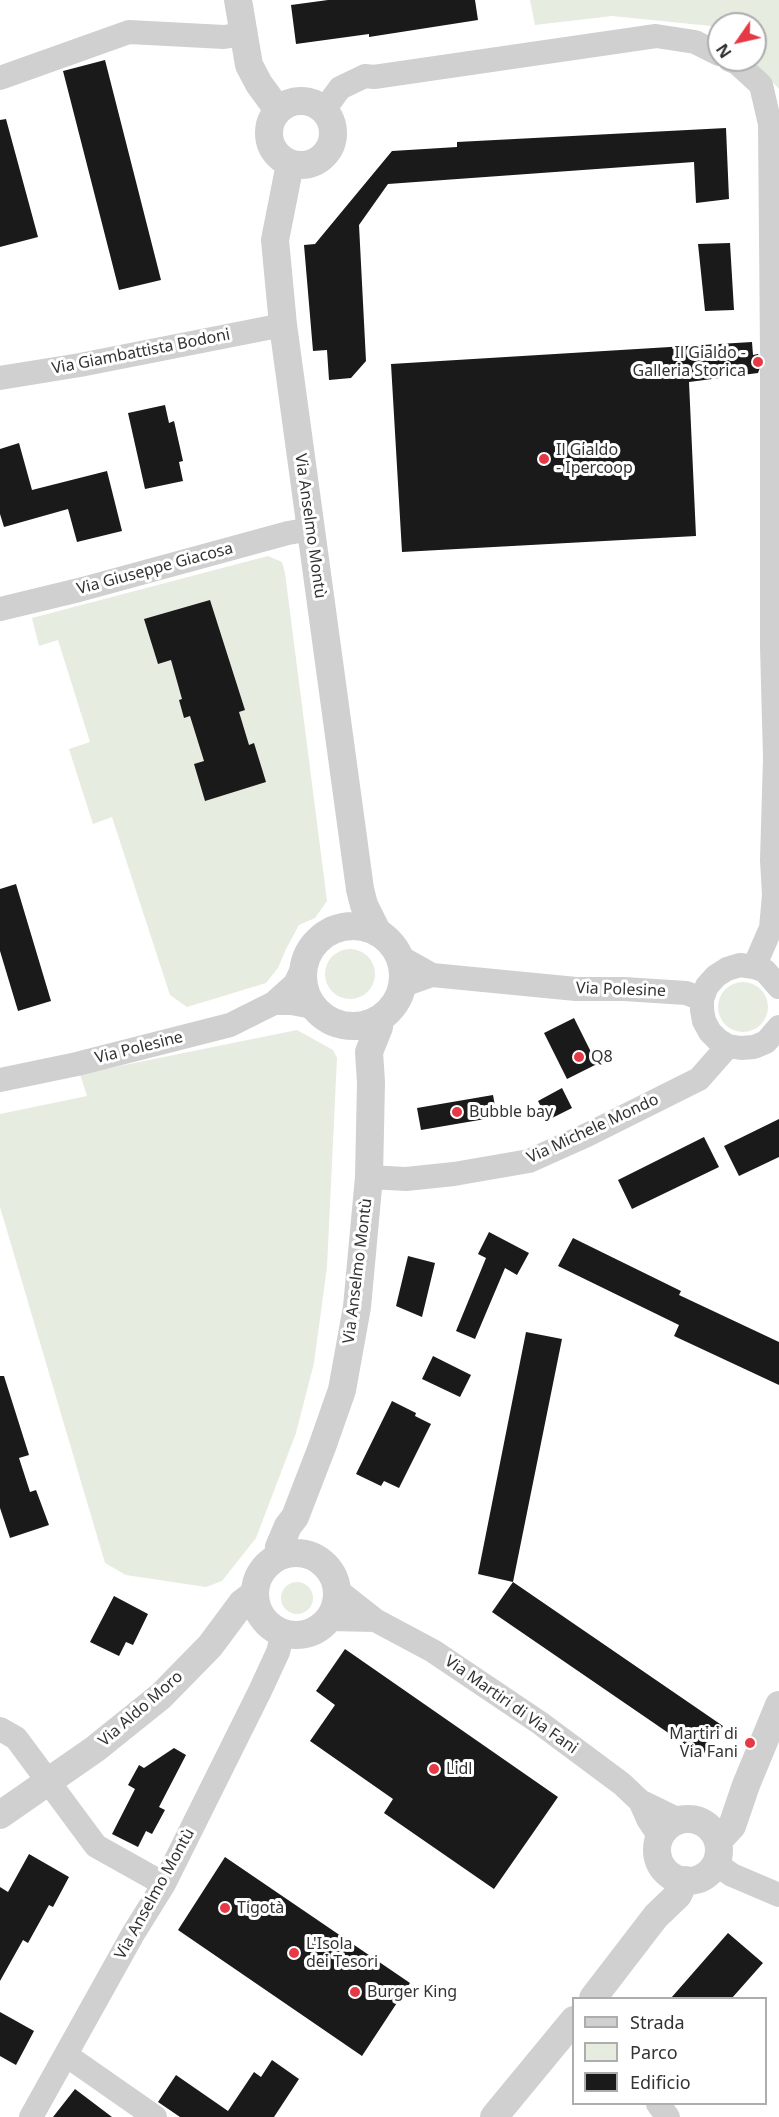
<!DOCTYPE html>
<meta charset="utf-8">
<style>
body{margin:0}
#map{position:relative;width:779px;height:2117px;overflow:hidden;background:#fff;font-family:"Noto Sans",sans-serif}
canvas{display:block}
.legend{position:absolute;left:572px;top:1997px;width:195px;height:108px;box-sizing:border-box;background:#fff;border:2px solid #adadad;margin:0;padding:8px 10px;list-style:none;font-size:18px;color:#333}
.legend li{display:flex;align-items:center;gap:12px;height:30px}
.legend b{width:30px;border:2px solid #adadad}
.north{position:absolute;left:707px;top:12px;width:60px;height:60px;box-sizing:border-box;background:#fff;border:2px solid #adadad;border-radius:50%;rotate:236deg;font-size:16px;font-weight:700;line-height:24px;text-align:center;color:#333}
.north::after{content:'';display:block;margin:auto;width:21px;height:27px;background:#e63946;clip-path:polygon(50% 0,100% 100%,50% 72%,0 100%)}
</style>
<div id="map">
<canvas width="779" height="2117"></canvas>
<ul class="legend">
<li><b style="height:8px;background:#d0d0d0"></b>Strada</li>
<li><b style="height:16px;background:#e6ecdf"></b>Parco</li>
<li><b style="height:16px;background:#1a1a1a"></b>Edificio</li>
</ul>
<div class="north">N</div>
</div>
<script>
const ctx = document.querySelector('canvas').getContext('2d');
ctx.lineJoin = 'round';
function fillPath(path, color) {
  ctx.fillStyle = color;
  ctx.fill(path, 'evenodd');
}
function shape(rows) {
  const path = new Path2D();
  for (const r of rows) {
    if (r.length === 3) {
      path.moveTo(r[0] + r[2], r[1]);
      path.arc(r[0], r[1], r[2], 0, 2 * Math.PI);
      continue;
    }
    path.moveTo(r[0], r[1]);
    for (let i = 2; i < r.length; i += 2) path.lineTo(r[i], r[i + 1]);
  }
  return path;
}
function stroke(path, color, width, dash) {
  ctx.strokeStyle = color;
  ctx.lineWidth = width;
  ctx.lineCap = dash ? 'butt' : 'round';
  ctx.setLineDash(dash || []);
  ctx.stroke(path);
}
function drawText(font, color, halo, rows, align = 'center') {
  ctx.font = font + ' "Noto Sans",sans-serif';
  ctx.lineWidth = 6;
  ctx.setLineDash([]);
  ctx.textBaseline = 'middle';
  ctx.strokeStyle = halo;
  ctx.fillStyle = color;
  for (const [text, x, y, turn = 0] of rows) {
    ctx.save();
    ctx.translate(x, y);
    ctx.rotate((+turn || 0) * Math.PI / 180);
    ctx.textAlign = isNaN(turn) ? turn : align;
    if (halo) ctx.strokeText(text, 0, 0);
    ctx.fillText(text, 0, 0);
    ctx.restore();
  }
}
fillPath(shape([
 [530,0,779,0,779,89,751,60,755,60,755,24,719,24,719,33,711,26,612,16,535,25],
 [268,556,282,562,285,573,327,901,315,918,299,925,286,949,278,968,266,983,187,1007,170,995,112,817,93,824,69,749,90,742,58,640,39,646,32,618],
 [350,974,25],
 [743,1007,25],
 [297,1030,333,1050,337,1058,327,1267,314,1363,296,1433,256,1538,222,1581,206,1587,126,1575,105,1563,0,1207,0,1114,87,1096,80,1074],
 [297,1598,16]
]), '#e6ecdf');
fillPath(shape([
 [328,0,475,0,478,20,369,37,369,34,296,44,291,5],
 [105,60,161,280,119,290,63,71],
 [6,119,38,237,0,247,0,120],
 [726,128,729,199,696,203,694,162,388,184,359,225,366,361,351,378,329,380,327,350,313,351,304,245,315,244,392,151,457,147,457,142],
 [730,243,734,310,705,311,698,244],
 [752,342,753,355,758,354,762,362,758,373,689,382,696,536,402,552,391,364],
 [165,405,169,423,174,421,183,461,179,462,183,481,145,489,128,413],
 [19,443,32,490,107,471,122,531,77,542,68,509,4,527,0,514,0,449],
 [210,600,245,710,239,712,249,745,254,743,266,782,205,801,194,764,204,761,190,716,184,718,179,700,182,699,171,660,158,664,144,619],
 [16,884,51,1001,18,1011,0,951,0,889],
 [574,1018,597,1064,567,1079,544,1033],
 [562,1088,572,1108,548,1120,538,1101],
 [493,1095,497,1117,421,1130,417,1108],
 [779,1119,779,1157,739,1176,724,1146],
 [704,1137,719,1167,632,1209,618,1180],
 [489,1232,529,1253,517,1275,505,1268,475,1339,456,1331,486,1258,478,1254],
 [573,1238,681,1291,679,1295,779,1342,779,1385,674,1336,679,1325,558,1266],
 [408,1256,435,1263,422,1317,396,1306],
 [526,1332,562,1339,513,1582,478,1574],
 [433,1356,471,1375,460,1397,422,1379],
 [0,1376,4,1376,29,1455,19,1458,30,1492,36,1490,49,1525,10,1538,0,1508],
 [392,1401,416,1413,415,1416,431,1424,399,1488,384,1481,381,1486,356,1474],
 [513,1582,723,1726,702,1756,492,1612],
 [114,1596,148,1614,133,1645,126,1642,119,1656,90,1642],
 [345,1649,558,1797,494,1889,384,1813,393,1799,310,1741,335,1705,316,1691],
 [174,1748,186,1755,159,1807,165,1810,152,1834,146,1831,138,1847,112,1834,135,1789,128,1785,139,1765,144,1768],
 [29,1854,69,1877,53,1907,49,1905,28,1943,23,1940,0,1981,0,1887,8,1892],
 [225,1857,410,1983,362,2056,178,1930],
 [728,1933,763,1963,732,1998,671,1998],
 [0,2012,34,2031,16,2065,0,2056],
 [272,2060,299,2079,274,2117,180,2117,158,2102,176,2075,228,2111,254,2072,261,2077],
 [75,2089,112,2117,53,2117]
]), '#1a1a1a');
stroke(shape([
 [730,60,737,63,761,85,770,124,772,352],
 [0,78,129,32,224,37,243,34],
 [324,110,340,88,365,76,374,77,656,36,695,42,719,54],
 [0,378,80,365,283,325],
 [0,609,79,590,288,533,311,529],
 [398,956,432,975,576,989,624,989,686,993,702,999],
 [754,967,771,928,774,895,772,860,775,758,772,646,772,371],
 [401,986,432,975],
 [779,987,765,971,754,967,740,965,727,969,716,976,707,986,702,999,702,1010,704,1021,710,1032,718,1040,728,1046,741,1048,754,1047,766,1042,779,1027],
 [274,1003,291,1003,313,1007],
 [0,1080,77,1064,230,1025,274,1003,295,984,303,967],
 [369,1177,406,1179,454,1174,529,1161,587,1135,699,1079,728,1046],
 [337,1590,375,1620,433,1651,540,1723,622,1784,640,1801,679,1820],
 [329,1619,375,1620],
 [0,1729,16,1738,96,1846,164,1884],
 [640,1801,648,1819,660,1837],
 [716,1864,732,1875,779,1895],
 [66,2055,155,2117],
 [658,2104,668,2117],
 [31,2117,133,1934,164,1884,260,1691,278,1652,283,1633]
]), '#d0d0d0', 24);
stroke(shape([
 [238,0,249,65,259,84,278,110],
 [301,133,32],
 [290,164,275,240,283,325,360,889,364,905,378,933],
 [353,976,50],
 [296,1594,41],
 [278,1557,279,1547,288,1526,295,1517,322,1447,342,1390,357,1307,369,1177,371,1082,369,1052,379,1027,380,1018],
 [0,1815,95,1749,161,1696,210,1646,242,1603,255,1593],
 [688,1850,31],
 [718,1841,732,1826,746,1785,779,1705],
 [593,1998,656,1916,678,1895,685,1880],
 [494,2117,574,2020]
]), '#d0d0d0', 28);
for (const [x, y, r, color] of [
 [758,362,6,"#e63946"],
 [544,459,6,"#e63946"],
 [579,1057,6,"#e63946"],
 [457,1112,6,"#e63946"],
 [750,1743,6,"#e63946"],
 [434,1769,6,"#e63946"],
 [225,1908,6,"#e63946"],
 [294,1953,6,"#e63946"],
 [355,1992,6,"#e63946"]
]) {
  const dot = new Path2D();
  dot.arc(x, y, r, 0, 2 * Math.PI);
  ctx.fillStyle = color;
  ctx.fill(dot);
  stroke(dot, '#fff', 2);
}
drawText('16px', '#333', '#fff', [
 ["Via Giambattista Bodoni",141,352,-11],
 ["Via Anselmo Montù",310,526,82],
 ["Via Giuseppe Giacosa",155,569,-15],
 ["Via Polesine",621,990,2],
 ["Via Polesine",139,1048,-14],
 ["Via Michele Mondo",593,1129,-25],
 ["Via Anselmo Montù",358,1271,-83],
 ["Via Martiri di Via Fani",511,1705,35],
 ["Via Aldo Moro",141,1709,-41],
 ["Via Anselmo Montù",155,1894,-61]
]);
drawText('16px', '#333', '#fff', [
 ["Il Gialdo -",746,353,"right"],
 ["Galleria Storica",746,371,"right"],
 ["Il Gialdo",556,450],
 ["- Ipercoop",556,468],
 ["Q8",591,1057],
 ["Bubble bay",469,1112],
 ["Martiri di",738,1734,"right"],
 ["Via Fani",738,1752,"right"],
 ["Lidl",446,1769],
 ["Tigotà",237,1908],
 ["L'Isola",306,1944],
 ["dei Tesori",306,1962],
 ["Burger King",367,1992]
], 'left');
</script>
